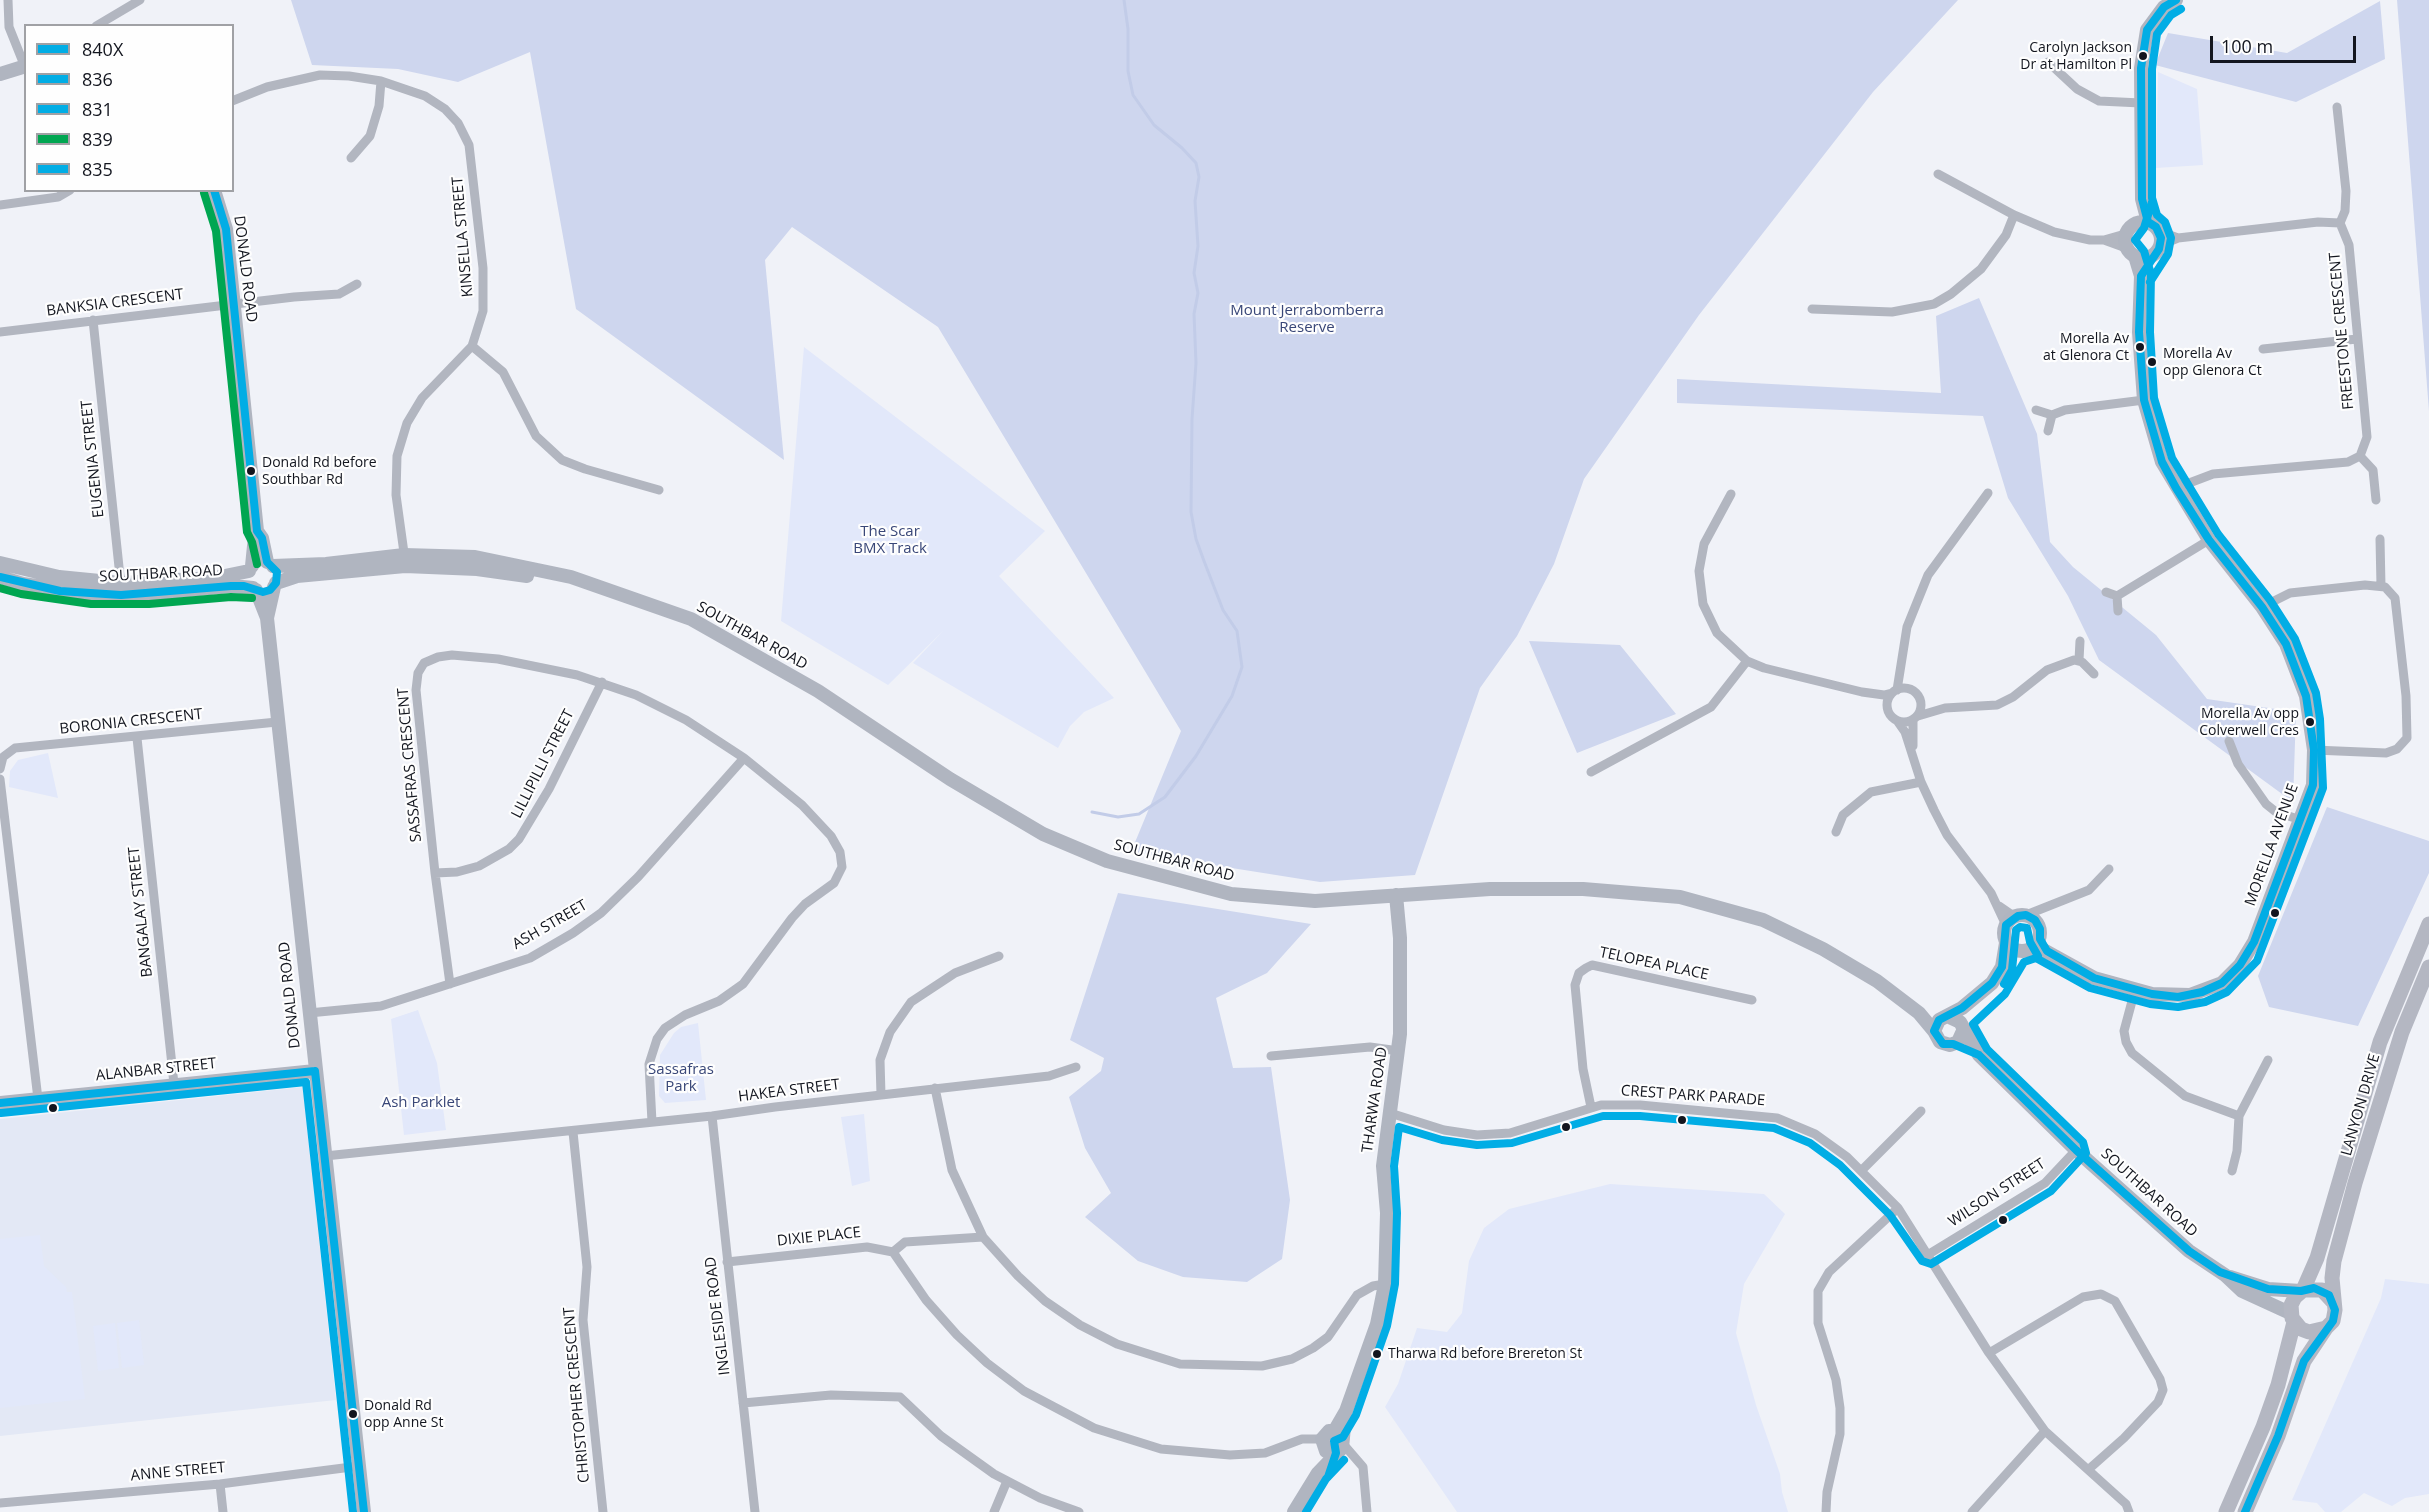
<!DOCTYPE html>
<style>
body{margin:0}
#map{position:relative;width:2429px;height:1512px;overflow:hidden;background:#f0f2f8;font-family:"Open Sans",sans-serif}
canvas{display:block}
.legend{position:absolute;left:24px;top:24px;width:210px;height:168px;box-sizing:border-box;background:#fefefe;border:2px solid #a0a1a5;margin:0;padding:8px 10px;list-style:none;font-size:18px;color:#13161f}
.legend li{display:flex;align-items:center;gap:12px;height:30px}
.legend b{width:30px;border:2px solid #a0a1a5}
.scale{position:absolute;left:2210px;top:36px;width:146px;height:27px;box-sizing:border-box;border:3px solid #13161f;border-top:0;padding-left:8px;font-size:18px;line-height:21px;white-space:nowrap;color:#13161f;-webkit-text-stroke:4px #fefefe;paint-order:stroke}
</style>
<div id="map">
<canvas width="2429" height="1512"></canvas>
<ul class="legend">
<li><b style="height:8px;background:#01ade5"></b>840X</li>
<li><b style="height:8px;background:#01ade5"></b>836</li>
<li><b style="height:8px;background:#01ade5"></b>831</li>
<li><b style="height:8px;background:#00a651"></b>839</li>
<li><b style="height:8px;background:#01ade5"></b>835</li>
</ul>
<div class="scale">100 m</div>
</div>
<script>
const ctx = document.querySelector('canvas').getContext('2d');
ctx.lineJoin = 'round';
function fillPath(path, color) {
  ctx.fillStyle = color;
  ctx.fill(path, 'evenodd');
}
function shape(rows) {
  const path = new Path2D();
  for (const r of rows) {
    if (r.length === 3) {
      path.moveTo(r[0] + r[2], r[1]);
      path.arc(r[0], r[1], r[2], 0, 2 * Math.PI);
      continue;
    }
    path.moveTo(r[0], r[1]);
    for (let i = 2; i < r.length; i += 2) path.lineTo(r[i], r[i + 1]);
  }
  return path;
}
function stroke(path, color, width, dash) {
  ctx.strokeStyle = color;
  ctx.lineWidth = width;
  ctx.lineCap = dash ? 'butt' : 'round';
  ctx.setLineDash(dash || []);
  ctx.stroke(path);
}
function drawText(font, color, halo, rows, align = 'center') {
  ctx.font = font + ' "Open Sans",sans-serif';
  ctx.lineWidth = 4.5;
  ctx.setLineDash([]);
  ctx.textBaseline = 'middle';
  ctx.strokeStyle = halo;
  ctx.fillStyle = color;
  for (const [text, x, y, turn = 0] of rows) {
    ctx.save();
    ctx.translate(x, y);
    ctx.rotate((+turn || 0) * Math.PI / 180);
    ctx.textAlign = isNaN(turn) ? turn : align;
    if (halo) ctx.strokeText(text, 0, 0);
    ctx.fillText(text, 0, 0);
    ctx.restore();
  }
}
fillPath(shape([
 [303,1087,336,1400,0,1436,0,1119]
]), '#e3e8f5');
fillPath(shape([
 [2158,72,2197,89,2203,165,2156,168],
 [804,347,1045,531,999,576,1114,698,1084,712,1070,726,1058,748,913,663,943,631,888,685,781,621],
 [48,753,58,798,9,787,10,771,18,760],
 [418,1010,437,1063,446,1130,404,1135,391,1019],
 [698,1023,706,1100,665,1103,659,1096,660,1055,674,1033,681,1027],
 [864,1114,870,1181,852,1186,841,1117],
 [1610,1184,1764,1194,1785,1214,1744,1284,1736,1333,1756,1405,1780,1474,1782,1492,1788,1512,1457,1512,1385,1407,1398,1384,1417,1328,1447,1332,1462,1313,1469,1261,1484,1228,1509,1209],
 [40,1235,44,1266,66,1287,67,1292,72,1292,85,1399,0,1408,0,1239],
 [2385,1279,2429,1284,2429,1494,2405,1498,2392,1506,2364,1493,2341,1512,2325,1512,2317,1503,2292,1500,2381,1298],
 [139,1320,144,1365,122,1368,117,1323],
 [115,1323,119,1368,98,1371,93,1326]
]), '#e2e8fa');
fillPath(shape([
 [291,0,1958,0,1873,92,1699,315,1584,479,1554,564,1517,636,1480,688,1415,875,1320,882,1131,852,1181,731,938,327,792,227,765,260,784,460,576,309,530,52,458,82,398,69,312,65],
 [2397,0,2429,0,2429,411],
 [2380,1,2385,59,2296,102,2155,65,2168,33,2287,53],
 [1979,298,2037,434,2050,542,2073,567,2156,635,2207,699,2296,712,2293,802,2099,660,2068,596,2008,498,1983,416,1677,403,1677,379,1941,393,1936,316],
 [1529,641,1620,645,1676,714,1577,753],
 [2327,807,2429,841,2429,873,2358,1026,2269,1007,2258,976],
 [1118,893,1311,924,1267,973,1216,998,1233,1068,1271,1067,1290,1200,1282,1259,1247,1282,1183,1277,1138,1261,1085,1217,1111,1193,1085,1148,1069,1097,1101,1071,1104,1058,1070,1040]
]), '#ced6ee');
stroke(shape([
 [1092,812,1118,817,1139,814,1165,797,1196,756,1232,696,1242,667,1237,631,1223,610,1204,561,1196,539,1191,512,1192,419,1196,363,1194,314,1198,293,1194,273,1198,246,1195,201,1199,177,1196,163,1182,148,1154,125,1133,95,1128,71,1128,29,1124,0]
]), '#c2cce8', 3);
stroke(shape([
 [8,0,9,27,25,67],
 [96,26,140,0],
 [2048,62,2077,89,2099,101,2141,103],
 [232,101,267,87,320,75,349,76,381,81,425,96,445,109,458,123,469,145,483,268,483,311,472,346,422,398,407,423,397,456,396,495,405,560],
 [2337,107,2346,191,2345,211,2340,223],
 [351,158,370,136,379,106,381,81],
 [1938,174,2014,215,2054,232,2090,240,2104,240,2125,234],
 [0,205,58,197,70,190],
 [2159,231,2178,238],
 [2104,240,2126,248],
 [2161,245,2178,238,2318,222,2340,223,2349,245,2367,437,2360,456,2348,462,2213,474,2176,488],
 [1812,309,1892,312,1934,304,1951,294,1981,269,2006,235,2014,215],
 [93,320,121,586],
 [0,332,294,297,339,294,357,284],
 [472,346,503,372,536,436,562,460,585,469,659,490],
 [2263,349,2357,339],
 [2036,410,2052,415],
 [2048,431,2052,415,2065,410,2144,400],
 [2360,456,2373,470,2376,500],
 [1731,494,1704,544,1699,571,1703,604,1717,633,1747,661,1764,668,1862,692,1884,695,1892,693],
 [2380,539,2381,586],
 [2106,592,2117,596,2209,540],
 [2117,596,2118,611],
 [2262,607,2290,593,2365,585,2385,587,2395,598,2406,696,2407,738,2397,749,2386,753,2314,750],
 [2079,660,2080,641],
 [1904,705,17],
 [1897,690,1907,627,1928,575,1988,493],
 [1918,716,1945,708,1997,705,2013,697,2047,670,2074,660,2082,662,2094,674],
 [1898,722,1905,732,1921,782,1934,810,1947,835,1991,893,2006,925],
 [137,738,174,1084],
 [2229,741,2238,764,2266,804,2276,812,2301,820],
 [1913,746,1913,720],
 [0,769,3,757,15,748,277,722],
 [1591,772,1711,707,1747,661],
 [0,779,38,1099],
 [1836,832,1843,815,1871,792,1921,782],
 [435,873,457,872,479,866,509,849,519,839,549,789,602,682],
 [1999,906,2015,917],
 [2026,915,2089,890,2109,869],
 [450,984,435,873,416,690,418,673,424,663,438,657,452,655,498,659,577,675,636,695,686,720,744,758,802,805,831,836,840,852,842,867,834,883,805,904,792,918,743,984,719,1001,685,1015,665,1028,657,1039,649,1064,652,1122],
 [2135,990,2124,1031,2126,1042,2132,1053,2185,1096,2239,1116],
 [309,1013,381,1006,530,958,573,933,601,913,638,877,744,758],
 [1271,1056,1370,1047,1399,1051],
 [935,1088,952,1170,983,1237,1018,1276,1045,1301,1080,1325,1117,1344,1180,1364,1262,1366,1292,1359,1313,1348,1328,1337,1357,1295,1373,1286,1385,1284],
 [881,1095,880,1060,890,1032,911,1002,955,973,999,956],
 [1591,1107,1583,1069,1575,985,1579,973,1586,968,1592,965,1752,1000],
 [1390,1113,1444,1130,1477,1135,1510,1133,1601,1105,1640,1105,1777,1118,1815,1134,1847,1157,1898,1208,1989,1353,2045,1431,2126,1504,2129,1512],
 [712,1116,755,1512],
 [573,1132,587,1267,583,1320,603,1512],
 [325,1156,712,1116,775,1107,1049,1076,1076,1067],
 [1862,1170,1921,1111],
 [2232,1171,2237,1151,2239,1116,2268,1060],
 [893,1252,926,1300,957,1335,987,1363,1024,1391,1094,1428,1161,1449,1230,1455,1265,1453,1302,1439,1322,1439],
 [1929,1254,2045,1183,2076,1150],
 [727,1262,867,1247,893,1252,905,1242,983,1237],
 [1989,1353,2083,1297,2101,1294,2115,1301,2160,1379,2163,1390,2158,1402,2124,1438,2089,1469],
 [743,1403,831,1395,900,1397,941,1436,994,1474,1040,1498,1079,1512],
 [1344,1445,1363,1467,1367,1512],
 [220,1484,223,1512],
 [0,1503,220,1484,359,1466],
 [994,1512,1007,1481],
 [1826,1512,1827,1492,1840,1434,1840,1408,1836,1380,1818,1323,1818,1291,1829,1272,1898,1208],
 [1972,1512,2045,1431]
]), '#b2b6c0', 9);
stroke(shape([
 [0,74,26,66],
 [214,190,226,229,257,531,262,538,267,562],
 [2143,240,18],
 [2148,222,2142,199,2141,68,2147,30,2164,7,2176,0],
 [0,563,59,577,120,583,215,578,249,571],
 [252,566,255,536],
 [273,566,326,564,404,555,475,557,571,577,691,619,818,691,950,779,1043,834,1107,861,1231,894,1315,901,1490,889,1583,889,1680,897,1763,920,1823,949,1877,981,1919,1013,1934,1031],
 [0,577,23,584,91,594,148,594,231,586,253,588],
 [276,583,297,576,405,566,477,569,527,576],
 [256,590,267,618,364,1512],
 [267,618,274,587],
 [2022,933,18],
 [2036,946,2094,978,2152,994,2190,995,2222,983,2240,965,2254,942,2313,785,2314,750,2306,696,2286,644,2262,607,2209,540,2162,462,2144,400,2139,332,2141,276,2135,256],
 [1947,1016,1960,1022,1979,1055,2076,1150,2189,1251,2225,1275,2242,1291,2290,1313],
 [1963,1031,1958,1042,1950,1045,1940,1042,1934,1031,1939,1020,1962,1008,1992,983,2002,967,2006,943],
 [0,1103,315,1071],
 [2230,1277,2268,1289,2301,1291],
 [1335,1430,1346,1411,1377,1324,1385,1284,1387,1213,1383,1166,1400,1034,1400,938,1396,895],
 [1336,1453,1326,1451,1322,1439,1329,1431,1341,1433],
 [1294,1512,1318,1473,1342,1448,1345,1416]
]), '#b0b5c0', 14);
stroke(shape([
 [2303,1290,2317,1258,2380,1042,2429,924],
 [2334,1303,2322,1290,2303,1290,2295,1297,2291,1305,2292,1318,2301,1329,2309,1332,2326,1328,2333,1321,2335,1310,2332,1278,2334,1261,2355,1183,2402,1032,2429,967],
 [2226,1512,2263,1427,2278,1385,2294,1322],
 [2245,1512,2278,1436,2304,1361,2326,1328]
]), '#b4b7c2', 15);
stroke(shape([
 [2176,0,2164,7,2147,30,2141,68,2142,199,2148,222,2156,227,2161,238,2159,249,2141,276,2139,332,2144,400,2162,462,2176,488,2209,540,2262,607,2286,644,2306,696,2314,750,2313,785,2254,942,2240,965,2222,983,2202,992,2178,997,2152,994,2094,978,2047,951,2040,939,2040,929,2035,920,2026,915,2018,916,2006,925,2002,967,1992,983,1962,1008,1939,1020,1934,1031,1943,1044,1953,1044,1979,1055,2076,1150,2189,1251,2220,1272,2268,1289,2301,1291,2314,1288,2329,1295,2335,1310,2333,1321,2304,1361,2278,1436,2245,1512]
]), '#01ade5', 8);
stroke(shape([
 [2150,282,2168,254,2171,238,2165,222,2157,215,2152,198,2152,69,2157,34,2171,15,2181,9],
 [2004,984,2012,970,2016,930,2020,927,2027,928,2030,942,2038,956],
 [1328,1477,1336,1453,1334,1441,1343,1437,1356,1415,1387,1326,1395,1284,1397,1213,1394,1166,1399,1127,1442,1140,1477,1145,1512,1143,1603,1116,1640,1116,1774,1128,1810,1143,1840,1165,1890,1215,1922,1261,1931,1264,2051,1191,2086,1153,2083,1142,1987,1049,1973,1024,2005,994,2024,962,2036,958,2090,988,2150,1004,2178,1007,2205,1002,2227,992,2257,961,2323,788,2320,719,2316,693,2295,639,2270,600,2218,534,2172,458,2154,398,2150,332,2151,274,2144,251,2135,240,2144,228,2152,202],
 [1306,1512,1326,1479,1344,1460]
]), '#01ade5', 8);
stroke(shape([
 [0,577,60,591,121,595,231,586,244,586,263,592,270,590,276,583,277,572,267,562,262,538,257,531,226,229,214,190],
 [315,1071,364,1512],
 [0,1103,315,1071]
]), '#01ade5', 8);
stroke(shape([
 [204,193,216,231,247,532,252,542,257,564],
 [0,588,21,594,91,604,149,604,231,597,252,598]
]), '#00a651', 8);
stroke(shape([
 [1,1113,306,1082,353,1512]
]), '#01ade5', 8);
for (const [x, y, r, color] of [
 [2143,56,5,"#13161f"],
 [2140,347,5,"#13161f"],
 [2152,362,5,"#13161f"],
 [251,471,5,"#13161f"],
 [2310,722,5,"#13161f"],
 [2275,913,5,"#13161f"],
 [53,1108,5,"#13161f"],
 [1682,1120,5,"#13161f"],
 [1566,1127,5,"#13161f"],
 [2003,1220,5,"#13161f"],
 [1377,1354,5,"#13161f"],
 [353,1414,5,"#13161f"]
]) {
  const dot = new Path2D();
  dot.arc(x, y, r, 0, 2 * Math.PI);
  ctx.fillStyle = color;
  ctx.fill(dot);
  stroke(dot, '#fefefe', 2);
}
drawText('14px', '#13161f', '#fefefe', [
 ["Carolyn Jackson",2132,48,"right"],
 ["Dr at Hamilton Pl",2132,65,"right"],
 ["Morella Av",2129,339,"right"],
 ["at Glenora Ct",2129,356,"right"],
 ["Morella Av",2163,354],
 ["opp Glenora Ct",2163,371],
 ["Donald Rd before",262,463],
 ["Southbar Rd",262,480],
 ["Morella Av opp",2299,714,"right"],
 ["Colverwell Cres",2299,731,"right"],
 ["Tharwa Rd before Brereton St",1388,1354],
 ["Donald Rd",364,1406],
 ["opp Anne St",364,1423]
], 'left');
drawText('15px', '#13161f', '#fefefe', [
 ["KINSELLA STREET",463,237,-95],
 ["DONALD ROAD",245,269,83],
 ["BANKSIA CRESCENT",115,303,-7],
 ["FREESTONE CRESCENT",2342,331,-95],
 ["EUGENIA STREET",93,459,-96],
 ["SOUTHBAR ROAD",161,574,-3],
 ["SOUTHBAR ROAD",752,636,29],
 ["BORONIA CRESCENT",131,722,-6],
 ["LILLIPILLI STREET",543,764,-63],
 ["SASSAFRAS CRESCENT",410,765,-95],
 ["MORELLA AVENUE",2272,845,-70],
 ["SOUTHBAR ROAD",1174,861,15],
 ["BANGALAY STREET",141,912,-96],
 ["ASH STREET",550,925,-30],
 ["TELOPEA PLACE",1654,964,12],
 ["DONALD ROAD",290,995,-96],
 ["ALANBAR STREET",156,1070,-6],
 ["HAKEA STREET",789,1091,-7],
 ["CREST PARK PARADE",1693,1096,4],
 ["THARWA ROAD",1375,1100,-82],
 ["LANYON DRIVE",2361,1105,-74],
 ["WILSON STREET",1997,1193,-33],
 ["SOUTHBAR ROAD",2149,1193,42],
 ["DIXIE PLACE",819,1237,-6],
 ["INGLESIDE ROAD",718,1316,-97],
 ["CHRISTOPHER CRESCENT",577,1395,-95],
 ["ANNE STREET",178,1472,-5]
]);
drawText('15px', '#394778', '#fefefe', [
 ["Mount Jerrabomberra",1307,311],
 ["Reserve",1307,328],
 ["The Scar",890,532],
 ["BMX Track",890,549],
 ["Sassafras",681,1070],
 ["Park",681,1087],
 ["Ash Parklet",421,1103]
]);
</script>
